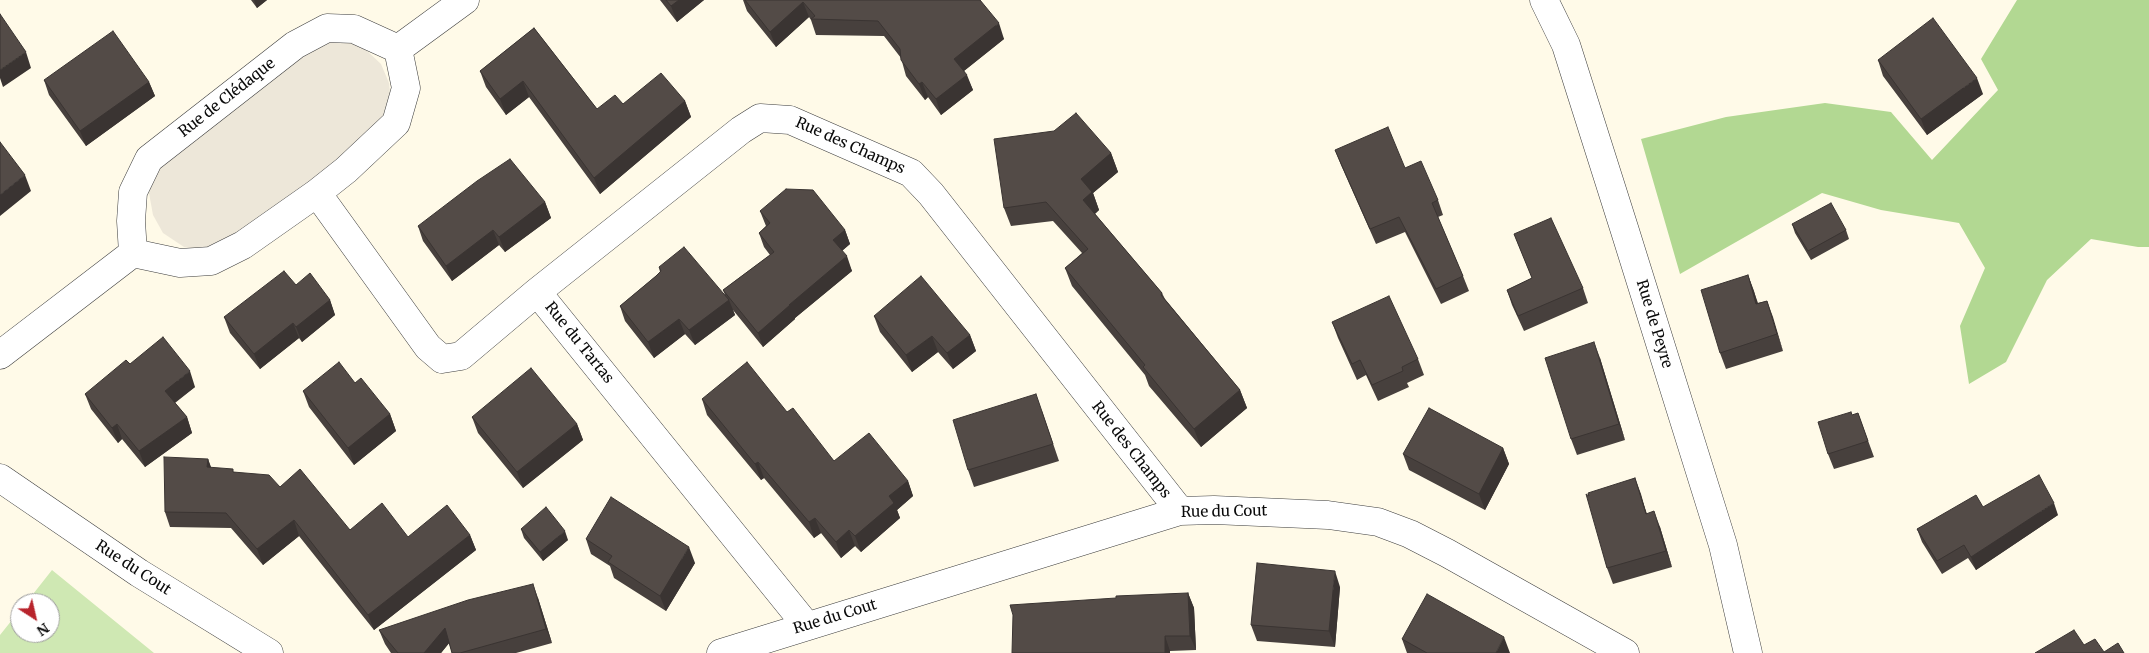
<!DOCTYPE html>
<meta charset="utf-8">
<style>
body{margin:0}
#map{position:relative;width:2149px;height:653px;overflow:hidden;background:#fffae8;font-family:Merriweather,serif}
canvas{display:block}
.north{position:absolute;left:10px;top:593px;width:50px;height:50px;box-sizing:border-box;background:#fff;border:1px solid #9d9d9d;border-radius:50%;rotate:145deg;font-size:14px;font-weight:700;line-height:20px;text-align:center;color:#0a0a0a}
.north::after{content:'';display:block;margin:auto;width:18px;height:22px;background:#b8242c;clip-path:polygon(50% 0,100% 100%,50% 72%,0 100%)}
</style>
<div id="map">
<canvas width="2149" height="653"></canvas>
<div class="north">N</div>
</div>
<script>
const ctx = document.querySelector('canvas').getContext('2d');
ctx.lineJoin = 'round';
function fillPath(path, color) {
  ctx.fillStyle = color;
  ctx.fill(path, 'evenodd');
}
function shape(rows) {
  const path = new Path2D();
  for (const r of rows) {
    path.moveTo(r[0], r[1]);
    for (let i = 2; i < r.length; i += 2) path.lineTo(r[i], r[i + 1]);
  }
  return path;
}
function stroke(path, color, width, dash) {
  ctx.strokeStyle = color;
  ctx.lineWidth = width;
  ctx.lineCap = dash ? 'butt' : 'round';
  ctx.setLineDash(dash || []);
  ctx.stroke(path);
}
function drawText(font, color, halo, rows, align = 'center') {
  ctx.font = font + ' Merriweather,serif';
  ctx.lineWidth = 5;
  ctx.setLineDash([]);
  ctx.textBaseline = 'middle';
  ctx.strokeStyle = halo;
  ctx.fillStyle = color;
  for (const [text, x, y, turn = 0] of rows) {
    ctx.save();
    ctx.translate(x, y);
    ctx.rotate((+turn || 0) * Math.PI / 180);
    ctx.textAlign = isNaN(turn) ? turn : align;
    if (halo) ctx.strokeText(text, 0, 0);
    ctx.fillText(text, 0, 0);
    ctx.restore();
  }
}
fillPath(shape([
 [52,570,154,653,0,653,0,635,20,610,20,633,50,633,50,603,26,603]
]), '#cfe8b3');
fillPath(shape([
 [2017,0,2149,0,2149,247,2138,247,2091,239,2047,280,2006,362,1969,384,1960,326,1985,268,1959,223,1881,210,1822,193,1680,274,1641,139,1726,117,1825,103,1891,112,1932,160,1998,90,1981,59]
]), '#b2d892');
fillPath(shape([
 [345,40,365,49,381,64,389,83,391,103,382,127,334,166,224,245,203,252,184,247,163,233,153,215,149,193,157,164,320,42]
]), '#ede7d9');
const minor = shape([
 [1544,0,1566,45,1625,231,1723,545,1748,653],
 [317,193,428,347,442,359,461,356,537,292,807,626],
 [133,253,180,263,211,261,243,245,317,193,346,170,396,123,406,88,398,49],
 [537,292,741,130,760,118,790,120,911,173,931,194,1180,511],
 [0,355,133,253,131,221,133,192,149,159,295,45,327,28,354,29,398,49,465,0],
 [0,478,139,573,269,653],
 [721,653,1180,511,1214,510,1328,515,1378,522,1410,534,1447,553,1625,653]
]);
stroke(minor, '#3d3d3d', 29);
stroke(minor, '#fff', 28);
fillPath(shape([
 [251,0,267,0,257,8],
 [660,0,704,0,677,22],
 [743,0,980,0,1004,39,964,71,973,90,941,115,928,97,925,100,906,76,901,58,884,36,816,35,811,20,809,17,776,47,747,11],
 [534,28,597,109,623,104,685,101,691,117,600,194,529,97,506,115,486,87,480,71],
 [1878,60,1983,94,1927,135,1883,76],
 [44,80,149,82,155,96,86,146,49,95],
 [1335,150,1405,168,1438,200,1443,215,1438,217,1463,276,1469,291,1441,304,1405,232,1376,244,1341,165],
 [1111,153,1118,172,1093,193,1099,210,1095,214,1162,293,1165,299,1240,390,1247,408,1201,447,1149,386,1145,375,1072,286,1065,268,1082,253,1053,221,1011,226,1004,208],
 [545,202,551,218,505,252,499,245,452,281,423,241,418,226],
 [760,211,845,230,850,244,842,251,852,271,795,318,795,319,763,347,733,310,735,315,695,345,685,334,654,358,625,321,620,306,656,276,660,272,659,267,725,295,723,290,770,255,764,247,759,233,766,226],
 [1792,224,1846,230,1849,239,1811,260,1795,233],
 [1514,234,1583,288,1588,303,1524,331,1512,305,1507,290,1532,278],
 [1748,275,1758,303,1767,301,1783,351,1726,369,1720,353],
 [296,285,330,300,335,315,302,342,299,338,260,369,230,333,224,317],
 [874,316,970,335,976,351,953,369,938,352,912,372,880,332],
 [1332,322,1418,359,1424,375,1407,383,1409,387,1378,401,1366,375,1357,380,1338,338],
 [1600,358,1625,440,1577,455,1571,439],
 [130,364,195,387,175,403,187,417,192,433,145,467,122,439,118,443,91,409,85,394],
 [303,391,390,414,396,431,354,465,309,407],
 [702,399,787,412,834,461,908,481,913,496,897,510,900,518,861,552,855,546,841,558,821,533,814,538,764,478,761,480,707,415],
 [1042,411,1059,461,974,487,968,470],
 [1858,413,1874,457,1834,469,1828,454],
 [472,417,577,424,583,440,523,488,478,433],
 [1503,448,1509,464,1485,510,1409,470,1403,454],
 [208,459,211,468,234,472,280,487,350,530,408,537,470,535,476,550,374,630,299,536,263,565,231,528,170,527,165,512],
 [1635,478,1647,514,1660,527,1672,567,1613,584,1607,568,1589,496],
 [1983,507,2058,515,1976,570,1968,558,1942,574,1922,542,1917,529],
 [521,529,568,540,543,561,524,538],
 [586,539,695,563,666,611,614,578,610,566,591,554],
 [1340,587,1335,647,1257,641,1251,625],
 [1188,593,1194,608,1196,650,1170,651,1170,653,1012,653],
 [538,598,552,643,516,653,452,653,449,643,441,653,391,653,385,644,379,630],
 [1402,639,1510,653,1407,653]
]), '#47403d');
fillPath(shape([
 [254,0,267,0,257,8],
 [679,0,704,0,677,22,671,6],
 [803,2,809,17,776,47,770,32],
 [999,23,1004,39,960,74,954,59],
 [26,52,31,68,3,87,0,78,0,70],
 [967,75,973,90,941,115,936,99],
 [1977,78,1983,94,1927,135,1921,119],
 [523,81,529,97,506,115,500,99],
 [149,82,155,96,86,146,80,131],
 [922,82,928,97,925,100,919,84],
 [685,101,691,117,600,194,594,178],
 [1111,153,1118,172,1093,193,1099,210,1090,218,1083,200,1081,179],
 [25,175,31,191,0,216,0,195],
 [545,202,551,218,505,252,499,237],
 [493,230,499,245,452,281,446,266],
 [845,230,850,244,838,254,833,240],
 [847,256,852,271,795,318,795,319,763,347,758,333,789,305],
 [1748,275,1754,291,1762,320,1756,304],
 [330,300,335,315,302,342,296,327],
 [729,300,735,315,695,345,689,330],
 [1767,301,1773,317,1783,351,1777,334],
 [679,319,685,334,654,358,648,342],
 [293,323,299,338,260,369,254,354],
 [970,335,976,351,953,369,947,353],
 [932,336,938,352,912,372,906,355],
 [1594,342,1600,358,1625,440,1619,424],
 [190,371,195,387,170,406,165,391],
 [1240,390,1247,408,1201,447,1194,429],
 [390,414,396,431,354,465,348,448],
 [187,417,192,433,145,467,139,451],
 [117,424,122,439,118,443,112,428],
 [577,424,583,440,523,488,517,472],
 [1503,448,1509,464,1485,510,1479,494],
 [208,459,214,475,207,467],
 [758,462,764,478,761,480,755,464],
 [1635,478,1641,494,1651,530,1646,514],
 [908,481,913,496,897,510,900,518,861,552,855,536,889,496],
 [2054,503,2058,515,1976,570,1971,557],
 [1654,511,1660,527,1672,567,1666,551],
 [815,518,821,533,814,538,809,522],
 [294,520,299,536,263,565,257,549],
 [849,530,855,546,841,558,836,542],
 [565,531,568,540,543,561,540,552],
 [470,535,476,550,374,630,368,615],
 [689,547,695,563,666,611,660,596],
 [1335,571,1340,587,1335,647,1329,631],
 [533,584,538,598,552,643,546,629],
 [1188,593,1194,608,1196,650,1190,636],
 [445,628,450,642,441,653,424,653],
 [1165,636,1170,651,1170,653,1165,653],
 [1504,637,1510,653,1496,653]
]), '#3a3432');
const building = shape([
 [666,0,679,0,671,6,666,0],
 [745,0,980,0,999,23,954,59,967,75,936,99,922,82,919,84,901,60,900,49,878,21,811,19,815,16,803,2,770,32,745,0],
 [0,14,26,52,0,70,0,14],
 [1933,18,1977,78,1921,119,1878,60,1933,18],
 [534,28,597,109,615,95,623,104,661,73,685,101,594,178,523,81,500,99,480,71,534,28],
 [113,31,149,82,80,131,44,80,113,31],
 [1076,113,1111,153,1081,179,1092,192,1083,200,1162,293,1161,295,1240,390,1194,429,1143,367,1145,365,1065,268,1088,249,1046,202,1004,208,994,139,1054,131,1076,113],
 [1388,127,1405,168,1421,161,1438,200,1432,203,1463,276,1436,289,1399,217,1370,229,1335,150,1388,127],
 [0,142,25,175,0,195,0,142],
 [510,159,545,202,499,237,493,230,446,266,418,226,477,181,510,159],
 [786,189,813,190,845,230,833,240,847,256,789,305,790,305,758,333,723,290,774,252,759,233,770,223,760,211,786,189],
 [1831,203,1846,230,1808,251,1792,224,1831,203],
 [1551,218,1583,288,1518,316,1507,290,1532,278,1514,234,1551,218],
 [684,247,729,300,689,330,679,319,648,342,620,306,656,276,661,271,659,267,684,247],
 [284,271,296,285,310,273,330,300,296,327,293,323,254,354,224,317,284,271],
 [1748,275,1756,304,1767,301,1777,334,1720,353,1701,290,1748,275],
 [921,276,970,335,947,353,932,336,906,355,874,316,921,276],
 [1389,296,1418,359,1402,367,1403,371,1372,385,1360,360,1352,364,1332,322,1389,296],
 [163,337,190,371,165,391,187,417,139,451,117,424,112,428,85,394,126,360,130,364,163,337],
 [1594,342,1619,424,1571,439,1545,358,1594,342],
 [339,362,355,383,361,378,390,414,348,448,303,391,339,362],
 [747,362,787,412,793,408,834,461,869,433,908,481,889,496,894,503,855,536,849,530,836,542,815,518,809,522,758,462,755,464,702,399,747,362],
 [531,368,577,424,517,472,472,417,531,368],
 [1036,394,1053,444,968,470,953,420,1036,394],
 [1429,408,1503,448,1479,494,1403,454,1429,408],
 [1851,412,1852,415,1858,413,1868,441,1828,454,1818,422,1851,412],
 [164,457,208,459,207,467,233,469,233,472,269,475,280,487,300,469,350,530,382,503,408,537,447,505,470,535,368,615,294,520,257,549,226,513,165,512,164,457],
 [2039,475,2054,503,1971,557,1964,545,1937,561,1917,529,1976,495,1983,507,2039,475],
 [1635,478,1646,514,1654,511,1666,551,1607,568,1586,494,1589,496,1588,493,1635,478],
 [611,497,689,547,660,596,608,562,612,556,586,539,611,497],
 [546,507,565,531,540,552,521,529,546,507],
 [1257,563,1335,571,1329,631,1251,625,1257,563],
 [533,584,546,629,460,653,452,653,445,628,424,653,398,653,379,630,468,600,533,584],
 [1188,593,1190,636,1165,636,1165,653,1012,653,1013,615,1010,605,1116,598,1116,596,1188,593],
 [1427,594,1504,637,1496,653,1427,653,1402,639,1427,594],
 [2074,630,2084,645,2095,639,2104,652,2118,643,2124,653,2035,653,2074,630]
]);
fillPath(building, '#534b47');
stroke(building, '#3a3432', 1);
drawText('15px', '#0a0a0a', '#fff', [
 ["Rue de Clédaque",227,98,-38],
 ["Rue des Champs",850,146,24],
 ["Rue de Peyre",1654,324,73],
 ["Rue du Tartas",579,343,51],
 ["Rue des Champs",1131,450,52],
 ["Rue du Cout",1224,512,-1],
 ["Rue du Cout",133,568,33],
 ["Rue du Cout",835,617,-17]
]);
</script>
